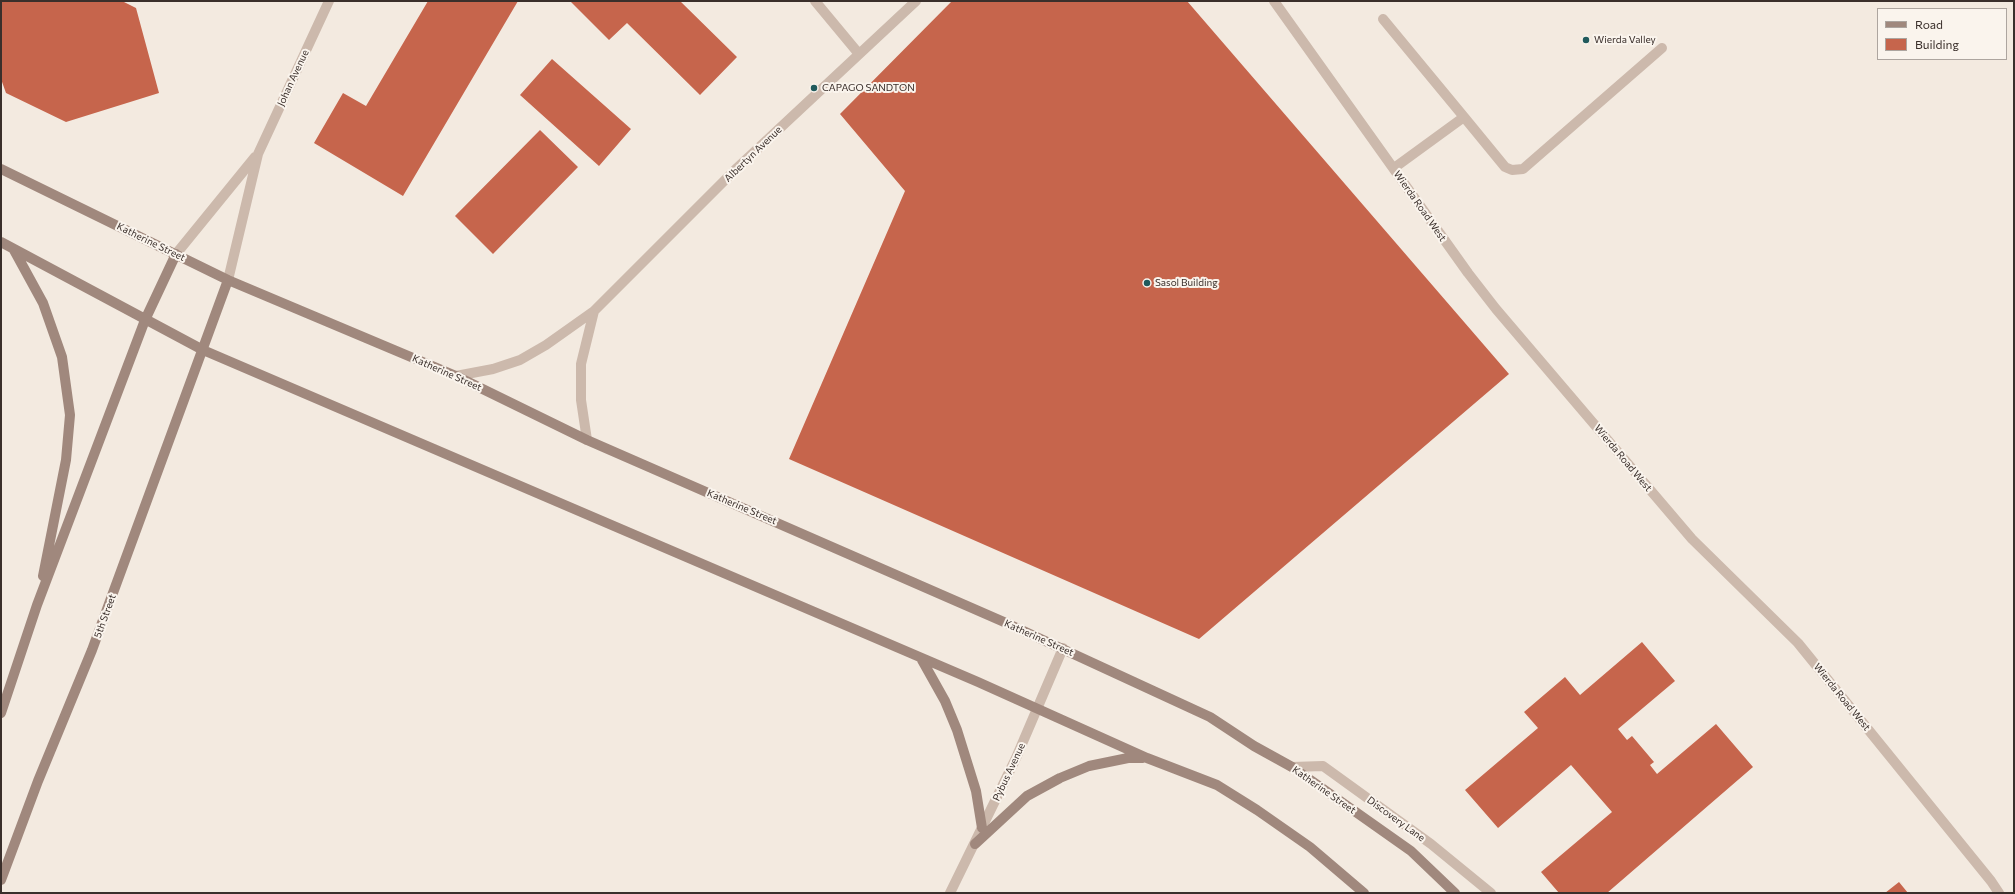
<!DOCTYPE html>
<style>
body{margin:0}
#map{position:relative;width:2015px;height:894px;overflow:hidden;background:#f3eae0;font-family:Commissioner,sans-serif}
canvas{display:block}
.frame{position:absolute;inset:0;border:2px solid #3a2f2b;pointer-events:none}
.legend{position:absolute;left:1877px;top:8px;width:130px;height:52px;box-sizing:border-box;background:#faf4ed;border:1px solid #ada59f;margin:0;padding:5px 7px;list-style:none;font-size:12px;color:#3a2f2b}
.legend li{display:flex;align-items:center;gap:8px;height:20px}
.legend b{width:20px;border:1px solid #ada59f}
</style>
<div id="map">
<canvas width="2015" height="894"></canvas>
<div class="frame"></div>
<ul class="legend">
<li><b style="height:5px;background:#a0887d"></b>Road</li>
<li><b style="height:11px;background:#c6654c"></b>Building</li>
</ul>
</div>
<script>
const ctx = document.querySelector('canvas').getContext('2d');
ctx.lineJoin = 'round';
function fillPath(path, color) {
  ctx.fillStyle = color;
  ctx.fill(path, 'evenodd');
}
function shape(rows) {
  const path = new Path2D();
  for (const r of rows) {
    path.moveTo(r[0], r[1]);
    for (let i = 2; i < r.length; i += 2) path.lineTo(r[i], r[i + 1]);
  }
  return path;
}
function stroke(path, color, width, dash) {
  ctx.strokeStyle = color;
  ctx.lineWidth = width;
  ctx.lineCap = dash ? 'butt' : 'round';
  ctx.setLineDash(dash || []);
  ctx.stroke(path);
}
function drawText(font, color, halo, rows, align = 'center') {
  ctx.font = font + ' Commissioner,sans-serif';
  ctx.lineWidth = 4;
  ctx.setLineDash([]);
  ctx.textBaseline = 'middle';
  ctx.strokeStyle = halo;
  ctx.fillStyle = color;
  for (const [text, x, y, turn = 0] of rows) {
    ctx.save();
    ctx.translate(x, y);
    ctx.rotate((+turn || 0) * Math.PI / 180);
    ctx.textAlign = isNaN(turn) ? turn : align;
    if (halo) ctx.strokeText(text, 0, 0);
    ctx.fillText(text, 0, 0);
    ctx.restore();
  }
}
fillPath(shape([
 [1,1,122,1,136,8,159,93,66,122,6,93,1,79],
 [428,1,518,1,403,196,314,143,343,93,366,106],
 [570,1,680,1,737,57,700,95,627,23,609,40],
 [952,1,1187,1,1509,374,1199,639,789,459,905,191,840,114],
 [552,59,631,129,599,166,520,95],
 [540,130,578,167,493,254,455,216],
 [1642,642,1675,681,1618,729,1627,740,1632,736,1654,762,1650,765,1657,774,1716,724,1753,767,1607,893,1559,893,1541,872,1612,812,1571,765,1498,828,1465,790,1538,728,1524,712,1565,677,1580,695],
 [1899,882,1908,893,1885,893]
]), '#c6654c');
stroke(shape([
 [1383,19,1464,117,1394,168],
 [1464,117,1505,167,1512,170,1523,169,1662,48]
]), '#ccb9ac', 10);
stroke(shape([
 [815,1,859,54],
 [1274,1,1468,273,1496,309,1692,539,1798,643,1991,881,1999,893],
 [176,254,255,157],
 [228,280,258,154,329,1],
 [456,376,493,369,520,360,546,345,594,311,735,170,916,1],
 [587,440,581,400,581,364,594,311],
 [1292,767,1323,766,1431,844,1491,893],
 [950,893,1016,758,1063,648]
]), '#ccb9ac', 10);
stroke(shape([
 [1,169,228,280,456,376,587,440,1004,622,1210,717,1254,746,1292,767,1411,851,1455,893],
 [1,242,203,350,978,682,1147,758,1217,785,1257,810,1310,847,1364,893],
 [14,250,43,303,62,357,70,415,66,460,43,576],
 [922,660,945,701,957,730,976,791,982,828],
 [1,713,37,605,145,320,176,254],
 [975,844,1027,796,1060,778,1089,766,1128,758,1143,758],
 [1,880,38,781,92,650,228,280]
]), '#a0887d', 10);
for (const [x, y, r, color] of [
 [1586,40,4,"#205a5c"],
 [814,88,4,"#205a5c"],
 [1147,283,4,"#205a5c"]
]) {
  const dot = new Path2D();
  dot.arc(x, y, r, 0, 2 * Math.PI);
  ctx.fillStyle = color;
  ctx.fill(dot);
  stroke(dot, '#faf4ed', 1.5);
}
drawText('10px', '#3a2f2b', '#faf4ed', [
 ["Wierda Valley",1594,40],
 ["CAPAGO SANDTON",822,88],
 ["Sasol Building",1155,283]
], 'left');
drawText('10px', '#3a2f2b', '#faf4ed', [
 ["Johan Avenue",293,78,-65],
 ["Albertyn Avenue",753,154,-44],
 ["Wierda Road West",1420,206,55],
 ["Katherine Street",151,242,26],
 ["Katherine Street",447,373,24],
 ["Wierda Road West",1623,458,50],
 ["Katherine Street",742,507,23],
 ["5th Street",105,616,-70],
 ["Katherine Street",1039,638,24],
 ["Wierda Road West",1842,697,51],
 ["Pybus Avenue",1009,772,-65],
 ["Katherine Street",1324,790,35],
 ["Discovery Lane",1396,819,36]
]);
</script>
